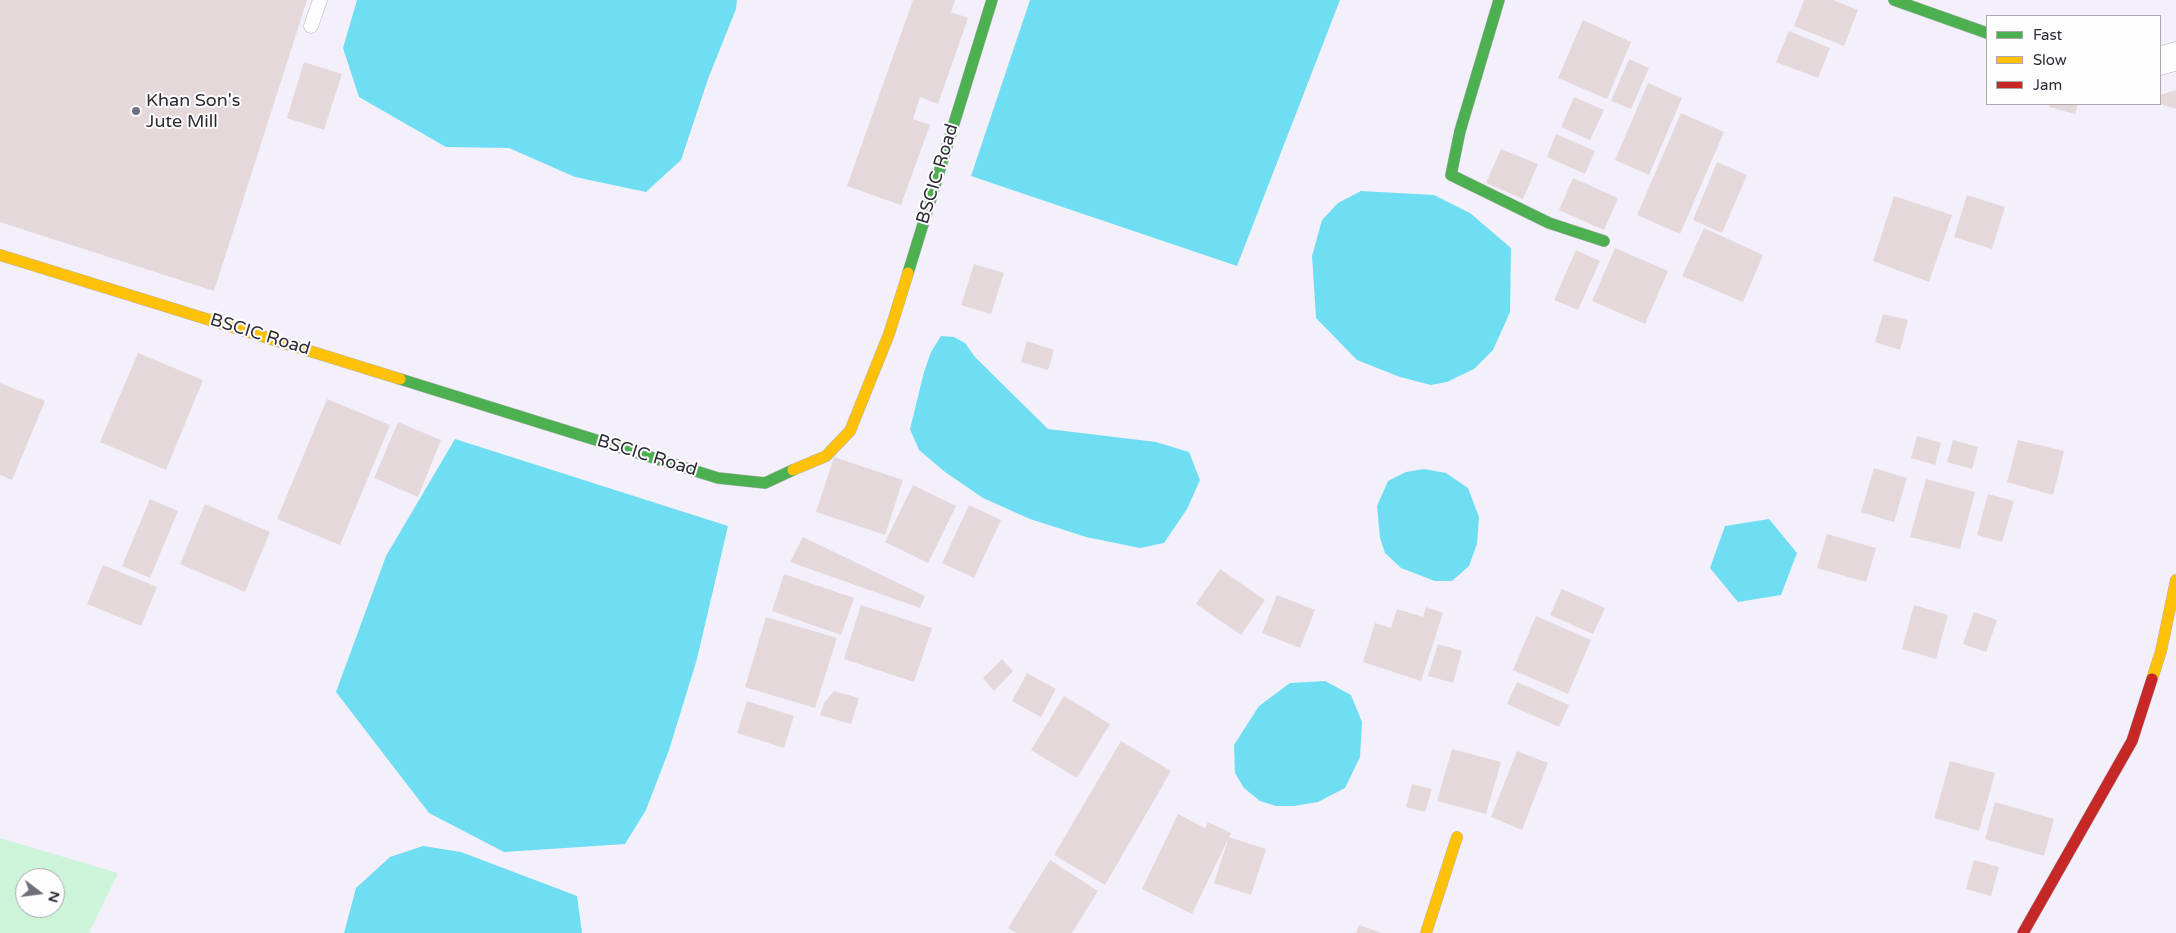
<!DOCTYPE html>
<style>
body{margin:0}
#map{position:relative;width:2176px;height:933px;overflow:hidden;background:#f3f0fb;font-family:"Varela Round",sans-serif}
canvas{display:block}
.legend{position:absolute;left:1986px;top:15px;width:175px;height:90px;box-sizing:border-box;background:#fdfdfd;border:1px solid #aaa8ad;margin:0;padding:6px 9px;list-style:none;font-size:15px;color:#2d2935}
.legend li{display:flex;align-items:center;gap:10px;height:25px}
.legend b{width:25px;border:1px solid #aaa8ad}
.north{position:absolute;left:15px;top:868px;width:50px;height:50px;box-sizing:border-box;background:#fdfdfd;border:1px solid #aaa8ad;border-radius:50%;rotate:105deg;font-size:14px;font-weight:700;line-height:20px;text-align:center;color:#2d2935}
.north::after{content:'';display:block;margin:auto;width:18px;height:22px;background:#726f7a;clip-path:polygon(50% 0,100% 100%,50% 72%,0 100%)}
</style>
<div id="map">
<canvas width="2176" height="933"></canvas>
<ul class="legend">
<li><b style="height:6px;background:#4caf50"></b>Fast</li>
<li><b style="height:6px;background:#ffc107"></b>Slow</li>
<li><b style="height:6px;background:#c62828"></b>Jam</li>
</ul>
<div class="north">N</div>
</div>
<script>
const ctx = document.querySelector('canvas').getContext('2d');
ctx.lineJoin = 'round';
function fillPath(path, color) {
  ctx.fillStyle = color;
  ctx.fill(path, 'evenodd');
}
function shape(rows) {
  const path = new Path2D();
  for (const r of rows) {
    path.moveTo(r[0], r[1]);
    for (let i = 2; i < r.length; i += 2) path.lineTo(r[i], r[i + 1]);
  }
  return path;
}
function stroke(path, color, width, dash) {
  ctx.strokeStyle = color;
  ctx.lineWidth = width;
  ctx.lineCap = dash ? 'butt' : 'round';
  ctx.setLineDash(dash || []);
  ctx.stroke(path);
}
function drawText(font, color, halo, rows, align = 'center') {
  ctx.font = font + ' "Varela Round",sans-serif';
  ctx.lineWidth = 4;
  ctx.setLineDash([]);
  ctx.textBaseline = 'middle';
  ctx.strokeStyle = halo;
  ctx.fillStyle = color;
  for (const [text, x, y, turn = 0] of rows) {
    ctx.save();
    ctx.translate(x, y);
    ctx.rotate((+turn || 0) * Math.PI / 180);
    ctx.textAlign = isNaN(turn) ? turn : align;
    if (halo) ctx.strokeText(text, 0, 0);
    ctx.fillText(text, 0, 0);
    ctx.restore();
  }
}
fillPath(shape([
 [0,838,118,873,89,933,0,933],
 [25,878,55,878,55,908,25,908]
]), '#ccf4d9');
fillPath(shape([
 [357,0,737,0,736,9,708,79,681,160,646,192,575,177,509,148,446,147,359,97,343,48],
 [1030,0,1340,0,1237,266,971,176],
 [1361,191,1434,195,1470,213,1511,248,1510,312,1493,350,1474,369,1447,382,1431,385,1400,377,1357,360,1316,318,1312,256,1322,220,1338,203],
 [941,336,954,337,965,343,975,357,1048,429,1156,442,1189,452,1200,480,1187,509,1164,543,1140,548,1086,537,1030,519,983,498,945,472,919,450,910,429,924,372,931,352],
 [455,439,728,526,697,659,669,750,646,810,625,844,504,852,429,813,336,692,386,556],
 [1424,469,1446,473,1468,488,1479,517,1477,544,1469,566,1452,581,1435,581,1401,568,1385,553,1380,538,1377,506,1388,481,1406,472],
 [1769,519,1797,553,1781,595,1738,602,1710,568,1725,526],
 [1325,681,1351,695,1362,722,1360,757,1345,788,1318,802,1294,806,1276,806,1260,801,1244,788,1235,773,1234,745,1259,706,1290,683],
 [423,846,461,852,577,896,582,933,344,933,356,888,390,857]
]), '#6fdef3');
fillPath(shape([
 [0,0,307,0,214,291,0,222],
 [913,0,955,0,951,12,968,18,938,104,920,97,913,119,930,125,901,205,847,186],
 [1804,0,1833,0,1858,10,1844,46,1794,26],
 [1583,20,1631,42,1607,99,1558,78],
 [1789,31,1830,48,1818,78,1776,62],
 [1629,59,1649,68,1631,109,1611,101],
 [304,62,342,74,324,130,287,118],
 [1648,83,1682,98,1649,175,1615,160],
 [2176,90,2176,109,2160,104,2160,95],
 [1574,97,1604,110,1590,140,1561,127],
 [2050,104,2078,104,2075,114,2049,107],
 [1681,113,1724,132,1680,234,1637,215],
 [1556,134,1595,151,1585,174,1547,157],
 [1501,149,1538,164,1523,199,1486,183],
 [1717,162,1747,175,1722,233,1693,220],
 [1573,178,1618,198,1604,230,1559,210],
 [1967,195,2005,207,1992,249,1954,237],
 [1894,196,1952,215,1929,282,1873,261],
 [1704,228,1763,255,1743,302,1682,276],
 [1615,248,1668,271,1645,324,1592,301],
 [1576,250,1600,261,1578,310,1554,300],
 [974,264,1004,273,991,314,961,305],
 [1883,314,1908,320,1900,350,1875,342],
 [1027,341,1054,350,1048,370,1021,362],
 [138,353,203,380,166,470,100,442],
 [0,383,45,401,12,480,0,475],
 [327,399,390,425,340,545,277,519],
 [398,422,441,440,418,497,374,478],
 [1917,436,1941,443,1935,465,1911,458],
 [1953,440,1978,447,1972,469,1947,462],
 [2018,440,2064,451,2053,495,2007,482],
 [834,457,903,480,885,535,816,512],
 [1874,468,1907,478,1894,522,1861,512],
 [1926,479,1975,492,1960,549,1910,537],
 [913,485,956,506,928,563,885,542],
 [1988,494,2014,501,2002,542,1977,535],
 [150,499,178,511,150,578,122,566],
 [205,504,270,532,245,592,180,564],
 [969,505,1001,520,974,578,942,563],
 [1827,534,1876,548,1866,582,1817,568],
 [803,537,925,596,920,608,790,562],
 [103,565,157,587,141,626,87,604],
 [1220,569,1265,600,1241,635,1196,604],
 [784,574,854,598,841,635,772,611],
 [1562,589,1605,608,1593,634,1550,615],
 [1277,595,1315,610,1300,648,1262,633],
 [861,605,932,628,914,682,844,659],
 [1914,605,1948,615,1936,659,1902,649],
 [1426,607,1443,613,1421,681,1363,662,1375,623,1391,628,1397,609,1423,617],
 [1974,612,1997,620,1986,652,1963,644],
 [1536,616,1591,640,1568,694,1513,670],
 [766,617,837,638,815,708,745,687],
 [1438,644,1462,651,1453,683,1428,676],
 [1002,659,1013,671,994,691,983,678],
 [1027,673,1056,689,1041,717,1012,701],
 [1517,682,1569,705,1559,727,1507,704],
 [834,691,859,698,851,724,820,715,824,703],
 [1064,696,1110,724,1077,778,1031,750],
 [747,701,794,716,784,748,737,733],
 [1121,741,1171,771,1105,885,1054,855],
 [1452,749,1501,762,1486,814,1437,801],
 [1517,751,1548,763,1522,830,1491,817],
 [1950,761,1995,773,1979,831,1934,818],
 [1412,784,1432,789,1425,812,1406,807],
 [1995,802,2054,819,2044,856,1985,839],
 [1178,814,1205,828,1208,822,1231,833,1192,914,1142,889],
 [1229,837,1266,849,1251,895,1214,883],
 [1050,860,1098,891,1072,933,1016,933,1008,928],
 [1974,860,1999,867,1991,896,1966,889],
 [1359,925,1382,933,1356,933]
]), '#e5d8da');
const lane = shape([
 [311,26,320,0]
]);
const street = shape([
 [2160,61,2176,56]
]);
const fast = shape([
 [1499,0,1460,131,1451,175,1549,223,1604,241],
 [1894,0,1987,33],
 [908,273,992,0],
 [400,379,718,478,765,483,793,470]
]);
const slow = shape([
 [0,255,400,379],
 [793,470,826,456,850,431,889,334,908,273],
 [2152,679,2161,651,2176,580],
 [1426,933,1457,837]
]);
const jam = shape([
 [2023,933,2132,741,2152,679]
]);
stroke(lane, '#b6b3bd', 15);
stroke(street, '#b6b3bd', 29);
stroke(fast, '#b6b3bd', 12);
stroke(slow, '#b6b3bd', 12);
stroke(jam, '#b6b3bd', 12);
stroke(lane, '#fdfdfe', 14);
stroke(street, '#fdfdfe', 28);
stroke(fast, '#4caf50', 11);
stroke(slow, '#ffc107', 11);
stroke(jam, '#c62828', 11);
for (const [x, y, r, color] of [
 [136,111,5,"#726f7a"]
]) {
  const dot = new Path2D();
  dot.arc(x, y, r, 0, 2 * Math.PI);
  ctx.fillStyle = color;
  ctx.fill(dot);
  stroke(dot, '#fdfdfd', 2);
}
drawText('18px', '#2d2935', '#fdfdfd', [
 ["Khan Son's",146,101],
 ["Jute Mill",146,122]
], 'left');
drawText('18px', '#2d2935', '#fdfdfd', [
 ["BSCIC Road",938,174,-73],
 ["BSCIC Road",260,335,17],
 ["BSCIC Road",647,456,17]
]);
</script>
